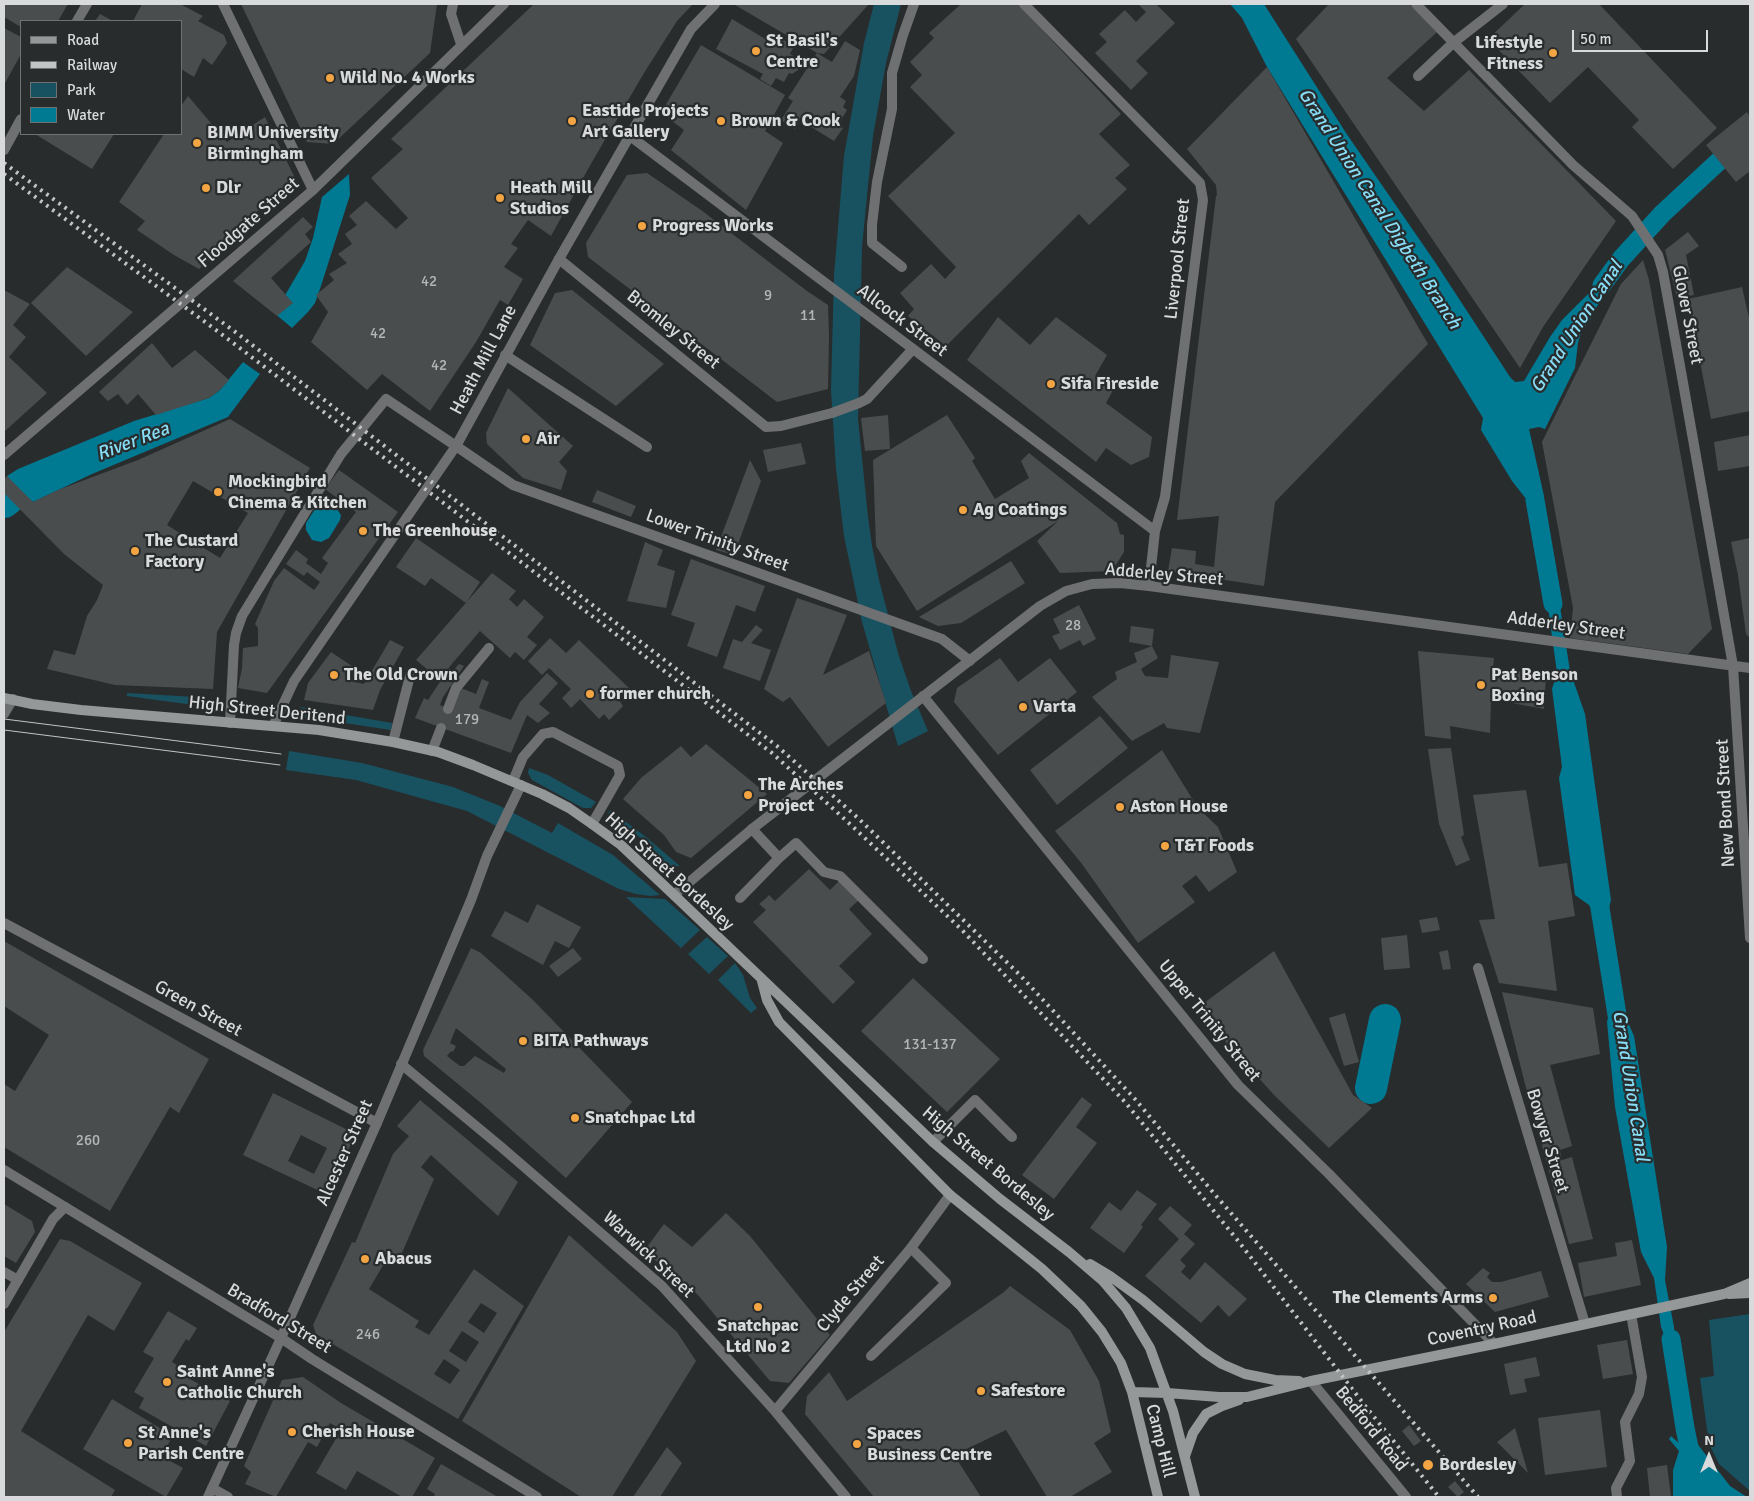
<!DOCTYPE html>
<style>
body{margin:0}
#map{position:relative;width:1754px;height:1501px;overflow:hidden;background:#292c2d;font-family:Signika,sans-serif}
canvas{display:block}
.frame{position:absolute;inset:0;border:5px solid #d8dadb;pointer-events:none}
.legend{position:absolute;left:20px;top:20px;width:162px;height:115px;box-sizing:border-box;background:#292c2d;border:1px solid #6f7273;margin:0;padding:6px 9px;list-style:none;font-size:15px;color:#d8dadb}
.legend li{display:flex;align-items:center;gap:10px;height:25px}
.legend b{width:25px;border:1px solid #6f7273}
.north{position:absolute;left:1684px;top:1431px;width:50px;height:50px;-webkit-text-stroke:4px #292c2d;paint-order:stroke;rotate:0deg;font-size:14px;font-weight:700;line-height:20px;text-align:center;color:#d8dadb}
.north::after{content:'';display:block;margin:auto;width:18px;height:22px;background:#d8dadb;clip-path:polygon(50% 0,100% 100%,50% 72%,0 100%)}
.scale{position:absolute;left:1572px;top:30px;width:136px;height:22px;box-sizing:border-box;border:2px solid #d8dadb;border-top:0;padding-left:6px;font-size:15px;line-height:18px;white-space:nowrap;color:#d8dadb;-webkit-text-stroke:4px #292c2d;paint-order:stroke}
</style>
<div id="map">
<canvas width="1754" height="1501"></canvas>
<div class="frame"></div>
<ul class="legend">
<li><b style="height:6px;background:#959898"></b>Road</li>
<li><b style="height:6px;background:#c2c4c5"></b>Railway</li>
<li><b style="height:14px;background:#185261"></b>Park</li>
<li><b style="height:14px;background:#007992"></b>Water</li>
</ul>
<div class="north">N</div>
<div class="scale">50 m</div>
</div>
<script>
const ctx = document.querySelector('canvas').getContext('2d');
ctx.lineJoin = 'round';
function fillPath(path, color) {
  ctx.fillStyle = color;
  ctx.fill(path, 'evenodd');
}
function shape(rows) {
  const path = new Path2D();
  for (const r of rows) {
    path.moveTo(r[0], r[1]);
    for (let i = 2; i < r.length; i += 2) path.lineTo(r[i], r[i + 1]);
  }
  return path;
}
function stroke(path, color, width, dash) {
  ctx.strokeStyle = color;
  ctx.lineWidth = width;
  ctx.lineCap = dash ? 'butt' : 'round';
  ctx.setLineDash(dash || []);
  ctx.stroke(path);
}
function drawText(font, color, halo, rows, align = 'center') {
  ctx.font = font + ' Signika,sans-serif';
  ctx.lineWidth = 4.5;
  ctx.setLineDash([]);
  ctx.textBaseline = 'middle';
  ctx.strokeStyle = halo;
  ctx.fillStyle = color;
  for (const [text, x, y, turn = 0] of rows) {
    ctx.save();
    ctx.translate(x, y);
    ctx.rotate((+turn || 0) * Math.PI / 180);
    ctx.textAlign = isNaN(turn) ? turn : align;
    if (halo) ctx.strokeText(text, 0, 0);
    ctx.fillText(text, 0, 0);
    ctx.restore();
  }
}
fillPath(shape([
 [874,4,901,4,886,63,873,136,868,186,862,247,858,419,868,517,872,546,879,580,898,653,911,691,928,731,898,746,862,622,844,536,836,469,831,390,834,275,844,156,864,43],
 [127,693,195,697,194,705,127,696],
 [300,707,392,723,391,730,304,717],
 [289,751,362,763,453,787,500,806,552,833,558,823,613,855,660,895,650,896,636,894,619,889,467,811,356,780,286,770],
 [529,768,548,775,596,802,591,808,583,808,532,780,528,773],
 [610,810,646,837,680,866,672,867,664,865,647,853,644,840,607,816],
 [626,897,665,899,700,930,681,948],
 [707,937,728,956,709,974,688,954],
 [735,963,743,975,750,998,757,1008,751,1013,718,980],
 [1750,1314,1750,1491,1719,1464,1709,1444,1700,1378,1714,1376,1709,1320]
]), '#185261');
fillPath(shape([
 [1230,4,1264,4,1346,133,1435,262,1510,377,1515,382,1524,381,1550,337,1562,320,1620,262,1591,318,1581,332,1578,343,1575,368,1545,429,1539,427,1529,429,1544,496,1540,523,1534,509,1512,481,1481,430,1483,418,1267,67,1242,18],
 [349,174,350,195,320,289,315,303,308,312,292,328,273,312,284,297,305,261,313,238,322,197],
 [243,362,260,374,228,417,92,474,33,502,7,476,18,469,134,421,209,398,220,390],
 [324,504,334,505,341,515,340,520,329,538,321,542,312,540,306,530,306,523,317,506],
 [1550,586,1559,600,1570,671,1585,714,1611,900,1603,932,1589,905,1575,895,1559,778,1562,767,1552,689,1557,673,1547,600],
 [1614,995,1627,1020,1634,1036,1667,1247,1665,1280,1674,1327,1676,1365,1661,1327,1654,1278,1641,1252,1615,1107,1607,1022],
 [1685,1428,1730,1486,1747,1497,1673,1497,1673,1470,1679,1451,1669,1439,1671,1436,1681,1445]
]), '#007992');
stroke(shape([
 [1602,285,1621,259,1662,214,1719,161],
 [1535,500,1553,604],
 [1600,908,1618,1021],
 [1671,1339,1685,1428,1694,1472,1702,1489,1710,1497]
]), '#007992', 19);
stroke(shape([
 [4,502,20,489,46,475],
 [1371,1088,1385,1020]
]), '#007992', 32);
fillPath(shape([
 [4,4,68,4,58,21,21,21,21,27,4,17],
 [142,4,180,4,203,16,198,21,224,35,227,43,212,65,203,58,194,77,181,69,181,21,133,21],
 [241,4,437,4,430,53,333,144,307,142],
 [534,4,693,4,677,21,644,73,592,162,551,236,528,220,511,244,518,248,504,267,523,279,508,305,500,300,476,342,430,411,382,374,367,390,311,342,328,312,316,295,334,280,329,274,347,263,338,254,352,244,345,234,357,225,349,216,366,201,396,229,408,218,371,178,403,149,391,139],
 [736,4,869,4,824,54,817,53,735,5],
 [961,4,1018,4,1121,114,1099,134,1130,165,1115,178,1127,189,1089,225,1079,214,946,346,908,316,914,309,900,293,931,264,945,279,956,267,888,196,955,133,910,87,922,75,910,62,934,38,929,33],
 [1138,4,1156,4,1175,23,1136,61,1148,73,1131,90,1095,53,1107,42,1099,34,1125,10,1136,22,1146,12],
 [1329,4,1409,4,1437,32,1387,78,1424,111,1469,70,1616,221,1543,327,1520,368,1296,39],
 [1525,4,1599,4,1717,128,1673,169,1632,127,1639,120,1588,67,1550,103,1488,39],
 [100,14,113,21,95,21],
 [732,19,777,46,782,39,794,46,790,54,799,59,798,70,792,74,789,73,784,82,776,78,771,86,760,79,763,74,716,49],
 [4,28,21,37,21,54,4,85],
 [845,41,860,50,854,76,840,97,846,101,843,107,847,110,838,125,843,128,834,141,800,120,795,129,781,120,793,101,788,98,817,53,832,62],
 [701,45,785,95,765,131,783,143,746,210,671,150,684,130,661,113],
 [1267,67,1428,344,1275,502,1264,586,1168,571,1172,548,1196,551,1195,564,1214,567,1219,516,1177,520,1216,196,1217,195,1216,185,1187,149],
 [188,96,227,142,265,117,295,178,272,197,199,269,174,255,137,230,145,221,119,202,164,134,181,134,181,106],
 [1747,112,1750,117,1750,171,1736,182,1706,145],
 [35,134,114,134,92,169],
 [647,173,701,210,807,291,828,305,829,336,828,389,777,402,588,257,586,243,627,175],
 [303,217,313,227,305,234,311,242,271,278,293,303,277,316,233,281],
 [1688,232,1699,246,1686,255,1694,295,1677,298,1665,250],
 [1643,260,1649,280,1712,629,1688,654,1570,638,1573,608,1542,442,1621,284],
 [67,267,133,312,86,356,31,303],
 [1742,287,1750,322,1750,411,1711,419,1688,299],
 [4,290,30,304,13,325,26,337,9,357,47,393,4,432],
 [572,290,664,364,616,406,530,345,555,293],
 [998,317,1030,345,1056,317,1107,355,1095,376,1113,390,1106,403,1152,437,1149,457,1131,465,1106,448,1096,462,967,360],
 [152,343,172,368,195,350,229,380,220,390,209,398,156,415,138,394,127,405,118,394,108,401,99,392],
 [508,388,573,446,559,462,567,471,561,490,523,478,487,444,486,433],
 [888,415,890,449,865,451,861,418],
 [947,415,975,458,972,461,995,499,1029,478,1021,461,1029,453,1117,523,1120,534,1124,535,1124,552,1112,571,1060,573,1037,541,1058,521,917,611,876,546,873,460],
 [230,419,310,468,217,632,213,689,115,685,47,669,54,650,75,655,87,616,97,600,103,585,64,554,4,493,4,479,7,476,33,502,58,490,138,460],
 [193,481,248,513,220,558,167,525],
 [1750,435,1750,466,1718,471,1714,442],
 [801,443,806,464,768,472,763,450],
 [750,460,761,481,734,555,716,550],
 [339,470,398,512,267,693,238,688,242,668,243,648,258,646,258,628,255,624,274,581,284,568,314,590,320,582,307,572,304,576,286,564,296,550,308,559,306,563,321,574,328,563,322,558,356,512,325,489],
 [597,490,636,506,631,517,592,502],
 [416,538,480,582,466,603,431,578,425,586,396,567],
 [1750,538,1750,638,1746,634,1738,575,1731,542],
 [645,542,663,550,657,565,675,571,666,608,627,601],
 [691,559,765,586,755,612,736,605,717,657,687,646,695,623,671,615],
 [1011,561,1025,583,961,623,938,626,919,617],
 [492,573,516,591,509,599,517,607,524,599,544,617,527,637,537,645,524,660,515,652,510,658,480,631,439,679,416,660],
 [797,598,847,615,823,675,869,651,886,703,828,747,790,697,783,702,764,689],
 [1079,605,1096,639,1083,646,1080,640,1060,650,1052,636,1060,633,1053,619],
 [756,625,763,630,751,643,771,650,760,681,723,668,733,639,742,642],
 [1131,626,1154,629,1152,646,1129,642],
 [550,638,566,653,579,640,630,689,619,700,623,706,609,720,604,714,599,719,580,699,571,708,562,698,571,689,549,668,542,675,528,661],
 [390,640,404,647,380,690,373,710,304,700,308,683,331,652,358,670,350,681,364,684],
 [1152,646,1158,658,1141,669,1145,676,1168,678,1171,655,1219,662,1200,733,1167,728,1164,723,1132,741,1092,697,1117,679,1115,672,1137,662,1134,653],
 [1418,651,1494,658,1493,668,1546,675,1544,709,1491,699,1490,733,1450,726,1451,739,1425,736],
 [1000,658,1018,682,1050,658,1077,692,998,755,954,702,957,688],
 [459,664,464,666,443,697,440,705,451,710,461,688,476,694,482,679,489,682,479,708,511,720,520,702,547,673,558,683,539,704,550,713,538,723,527,715,511,753,415,718,424,698,428,700,449,668,453,671],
 [1100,716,1128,748,1057,805,1030,770],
 [706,744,767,794,691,858,676,852,664,835,623,799,641,778,681,746,691,757],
 [1451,748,1464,835,1461,837,1470,860,1456,866,1439,824,1428,749],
 [1162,750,1198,808,1218,827,1237,872,1209,892,1196,875,1182,886,1195,902,1138,943,1082,864,1055,831],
 [1526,790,1539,867,1567,863,1575,916,1548,921,1557,991,1499,983,1479,920,1495,919,1473,795],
 [809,869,830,890,840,880,859,900,849,909,872,934,839,966,855,982,833,1004,753,922,766,910,759,904,764,900,769,895,775,901],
 [537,904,581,927,569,948,555,941,543,965,491,936,505,911,528,923],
 [1437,917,1440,930,1422,933,1419,920],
 [1407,935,1410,968,1384,970,1381,938],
 [4,941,209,1059,179,1113,170,1107,110,1211,4,1147,4,1084,15,1091,49,1035,4,1006],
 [471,948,481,953,533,1000,632,1102,566,1178,481,1103,424,1056,423,1050],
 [456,1028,506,1069,504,1073,475,1056,464,1066,460,1066,447,1056,451,1051,453,1052,456,1046,450,1043],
 [573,948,582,959,558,977,549,966],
 [1448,950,1451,969,1443,970,1439,952],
 [1274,951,1353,1095,1372,1108,1329,1148,1275,1096,1196,1009],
 [913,978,1000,1059,947,1112,861,1031],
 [1502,992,1593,1008,1600,1054,1550,1065,1572,1146,1560,1150,1562,1160,1572,1157,1593,1239,1569,1244,1525,1084],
 [1345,1013,1359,1062,1344,1066,1329,1018],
 [273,1093,356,1134,326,1194,243,1155],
 [301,1135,327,1148,314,1174,288,1161],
 [1082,1097,1092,1105,1076,1127,1097,1143,1054,1199,1022,1175],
 [420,1100,518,1182,498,1216,431,1155,421,1167,434,1179,398,1262,388,1257,369,1289,419,1321,415,1327,429,1335,474,1269,524,1306,458,1419,316,1334,313,1325,352,1242,355,1243,393,1154,409,1136,397,1126],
 [481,1303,497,1313,484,1333,468,1322],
 [462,1331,479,1342,466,1362,449,1351],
 [444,1359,460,1370,450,1384,434,1374],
 [1137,1190,1157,1204,1141,1225,1143,1227,1124,1253,1090,1228,1109,1202,1121,1211],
 [4,1204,32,1221,35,1232,16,1263,4,1256],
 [1170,1206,1192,1225,1184,1234,1195,1244,1180,1260,1186,1266,1181,1272,1190,1280,1205,1262,1247,1299,1229,1317,1218,1305,1201,1323,1145,1276,1179,1239,1158,1219],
 [726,1213,750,1236,830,1335,789,1383,770,1381,698,1295,644,1251,664,1224,692,1247],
 [569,1235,677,1332,696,1361,612,1497,581,1497,462,1421],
 [60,1239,70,1241,142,1283,114,1331,88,1315,21,1431,115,1490,111,1497,4,1497,4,1332],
 [1632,1240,1641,1285,1584,1297,1578,1263,1617,1256,1615,1243],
 [1483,1268,1490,1273,1487,1277,1492,1282,1501,1282,1504,1295,1501,1282,1541,1271,1549,1297,1495,1312,1466,1284],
 [1010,1286,1070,1330,1099,1381,1111,1432,1094,1443,1112,1472,1070,1497,1047,1497,1006,1430,954,1455,981,1497,874,1497,805,1414,807,1396,829,1372,847,1401,1004,1292],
 [168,1311,197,1328,189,1341,186,1339,172,1362,180,1367,177,1372,230,1401,206,1446,139,1408,144,1398,134,1392,154,1358,143,1352],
 [1627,1340,1633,1374,1603,1379,1597,1345],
 [1536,1357,1540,1376,1524,1379,1527,1392,1510,1395,1504,1364],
 [303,1377,341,1403,435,1458,412,1497,402,1497,357,1471,346,1490,316,1473,341,1430,330,1423,317,1447,308,1442,276,1497,245,1484,251,1472,244,1466,282,1380],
 [112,1399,173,1436,161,1456,183,1468,166,1497,83,1449],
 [1600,1410,1607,1467,1545,1475,1538,1418],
 [1409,1425,1421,1441,1414,1446,1402,1431],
 [1515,1428,1528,1473,1497,1442],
 [667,1447,682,1463,660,1497,633,1497],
 [441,1464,498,1497,434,1497,435,1494,427,1489],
 [1667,1465,1671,1497,1650,1497,1647,1468],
 [1455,1481,1464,1492,1458,1497,1448,1487]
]), '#4a4d4e');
stroke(shape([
 [1418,76,1453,43],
 [902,267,872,243,872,225,877,182,892,109,892,73,903,35,914,4],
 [505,355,647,447],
 [448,709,456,688,489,648],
 [393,742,411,672],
 [432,751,441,728],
 [513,781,523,757,543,734,553,732,618,766,620,775,592,824],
 [779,858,796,843,824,872,840,876,923,959],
 [740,898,779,858,752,829],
 [933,1142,975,1100,1012,1137],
 [4,1272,18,1280],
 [871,1356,946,1283,911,1248],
 [1617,1497,1616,1488,1630,1461,1625,1422,1639,1394,1642,1377,1631,1314]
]), '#6f7071', 10);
stroke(shape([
 [456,446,513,485,942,639,970,661]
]), '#6f7071', 10);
stroke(shape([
 [223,4,313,190],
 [453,4,451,14,461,44],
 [1024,4,1200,183,1203,200,1165,497,1155,531,1149,586],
 [1416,4,1573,165,1632,216,1658,255,1663,272,1682,377,1733,666,1750,938],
 [77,21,87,4],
 [1453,43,1503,4],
 [630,136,1155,531],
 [4,150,21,119],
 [559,259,766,427,781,426,832,413,859,403,867,399,913,349],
 [4,455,313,190,504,4],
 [923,696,1238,1085,1329,1174,1494,1344],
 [4,714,13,699],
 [230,723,234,645,236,633,242,616,341,454,386,399,456,446],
 [674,895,752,829,1040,606,1066,591,1092,584,1120,583,1149,586,1750,668],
 [4,923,377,1123],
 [1478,968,1585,1324],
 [401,1064,500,1146,662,1286,775,1411,846,1497],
 [4,1304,53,1219,65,1207],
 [1311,1381,1406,1497],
 [775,1411,911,1248,950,1195],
 [212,1488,228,1497],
 [208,1497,281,1338]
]), '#6f7071', 10);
stroke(shape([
 [273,726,294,681,456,446,559,259,691,29,715,4],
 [4,1170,281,1338,312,1359,537,1497],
 [281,1338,377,1123,471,900,487,856,521,785]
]), '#6f7071', 10);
stroke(shape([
 [4,698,32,704,81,710,319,730,393,742,438,752,473,765,542,794,569,808,592,824,621,845,674,895,933,1142,1000,1199,1069,1252,1103,1281,1126,1308,1150,1348,1173,1411,1195,1497],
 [762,981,767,1000,779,1022,950,1195,1042,1269,1081,1306,1102,1332,1121,1363,1132,1392,1158,1497],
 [1090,1264,1110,1276,1143,1300,1204,1352,1222,1364,1245,1374,1275,1380,1299,1381],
 [1729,1294,1750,1293],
 [1132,1392,1167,1393,1219,1397,1247,1397,1311,1381,1494,1344,1724,1294,1750,1283],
 [1185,1456,1193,1433,1206,1414,1222,1406,1239,1400]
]), '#959898', 10);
stroke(shape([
 [4,719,281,754],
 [4,730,280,765]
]), '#c2c4c5', 1);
stroke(shape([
 [4,163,234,331,777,746,858,818,1020,975,1135,1099,1217,1197,1478,1497],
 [4,174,220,333,772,753,851,825,961,929,1125,1102,1239,1242,1366,1407,1439,1497]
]), '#c2c4c5', 4, [2.5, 5]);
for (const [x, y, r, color] of [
 [756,51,5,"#f2a542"],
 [1553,53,5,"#f2a542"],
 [330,78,5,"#f2a542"],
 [572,121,5,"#f2a542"],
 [721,121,5,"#f2a542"],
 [197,143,5,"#f2a542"],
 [206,188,5,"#f2a542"],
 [500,198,5,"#f2a542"],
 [642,226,5,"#f2a542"],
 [1051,384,5,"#f2a542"],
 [526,439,5,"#f2a542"],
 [218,492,5,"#f2a542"],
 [963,510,5,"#f2a542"],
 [363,531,5,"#f2a542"],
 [135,551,5,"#f2a542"],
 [334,675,5,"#f2a542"],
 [1481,685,5,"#f2a542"],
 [590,694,5,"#f2a542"],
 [1023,707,5,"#f2a542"],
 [748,795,5,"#f2a542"],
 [1120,807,5,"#f2a542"],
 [1165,846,5,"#f2a542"],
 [523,1041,5,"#f2a542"],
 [575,1118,5,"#f2a542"],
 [365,1259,5,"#f2a542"],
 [1493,1298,5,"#f2a542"],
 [758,1307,5,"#f2a542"],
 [167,1382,5,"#f2a542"],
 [981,1391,5,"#f2a542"],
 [292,1432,5,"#f2a542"],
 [128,1443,5,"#f2a542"],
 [857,1444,5,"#f2a542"],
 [1428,1465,6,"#f2a542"]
]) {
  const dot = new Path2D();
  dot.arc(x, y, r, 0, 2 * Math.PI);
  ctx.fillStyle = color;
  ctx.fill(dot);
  stroke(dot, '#292c2d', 2);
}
drawText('15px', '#b4b7b8', null, [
 ["42",429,282],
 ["9",768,296],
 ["11",808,316],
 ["42",378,334],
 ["42",439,366],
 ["28",1073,626],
 ["179",467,720],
 ["131-137",930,1045],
 ["260",88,1141],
 ["246",368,1335]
]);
drawText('bold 18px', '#d8dadb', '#292c2d', [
 ["St Basil's",766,41],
 ["Centre",766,62],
 ["Lifestyle",1543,43,"right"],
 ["Fitness",1543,64,"right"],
 ["Wild No. 4 Works",340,78],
 ["Eastide Projects",582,111],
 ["Art Gallery",582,132],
 ["Brown & Cook",731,121],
 ["BIMM University",207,133],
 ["Birmingham",207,154],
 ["Dlr",216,188],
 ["Heath Mill",510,188],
 ["Studios",510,209],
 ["Progress Works",652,226],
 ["Sifa Fireside",1061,384],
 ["Air",536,439],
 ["Mockingbird",228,482],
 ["Cinema & Kitchen",228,503],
 ["Ag Coatings",973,510],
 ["The Greenhouse",373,531],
 ["The Custard",145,541],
 ["Factory",145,562],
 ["The Old Crown",344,675],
 ["Pat Benson",1491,675],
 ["Boxing",1491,696],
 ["former church",600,694],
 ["Varta",1033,707],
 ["The Arches",758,785],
 ["Project",758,806],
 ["Aston House",1130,807],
 ["T&T Foods",1175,846],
 ["BITA Pathways",533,1041],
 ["Snatchpac Ltd",585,1118],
 ["Abacus",375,1259],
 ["The Clements Arms",1483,1298,"right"],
 ["Snatchpac",758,1326,"center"],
 ["Ltd No 2",758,1347,"center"],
 ["Saint Anne's",177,1372],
 ["Catholic Church",177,1393],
 ["Safestore",991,1391],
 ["Cherish House",302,1432],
 ["St Anne's",138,1433],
 ["Parish Centre",138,1454],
 ["Spaces",867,1434],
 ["Business Centre",867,1455],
 ["Bordesley",1439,1465]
], 'left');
drawText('18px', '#d8dadb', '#292c2d', [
 ["Floodgate Street",249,223,-41],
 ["Liverpool Street",1178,259,-84],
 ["Glover Street",1687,315,79],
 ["Allcock Street",902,321,37],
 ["Bromley Street",673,330,39],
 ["Heath Mill Lane",484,360,-62],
 ["Lower Trinity Street",717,541,20],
 ["Adderley Street",1164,575,5],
 ["Adderley Street",1566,626,8],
 ["High Street Deritend",267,711,6],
 ["New Bond Street",1726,803,-93],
 ["High Street Bordesley",669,872,42],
 ["Green Street",198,1009,29],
 ["Upper Trinity Street",1209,1021,51],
 ["Bowyer Street",1547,1141,73],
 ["Alcester Street",345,1153,-66],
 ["High Street Bordesley",988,1164,40],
 ["Warwick Street",648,1255,43],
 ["Clyde Street",851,1294,-50],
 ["Bradford Street",279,1319,31],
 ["Coventry Road",1482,1329,-12],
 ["Bedford Road",1371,1429,51],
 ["Camp Hill",1160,1441,76]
]);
drawText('italic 19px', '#87ddf6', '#292c2d', [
 ["Grand Union Canal Digbeth Branch",1379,209,57],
 ["Grand Union Canal",1577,327,-57],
 ["River Rea",133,442,-21],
 ["Grand Union Canal",1630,1086,81]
]);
</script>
